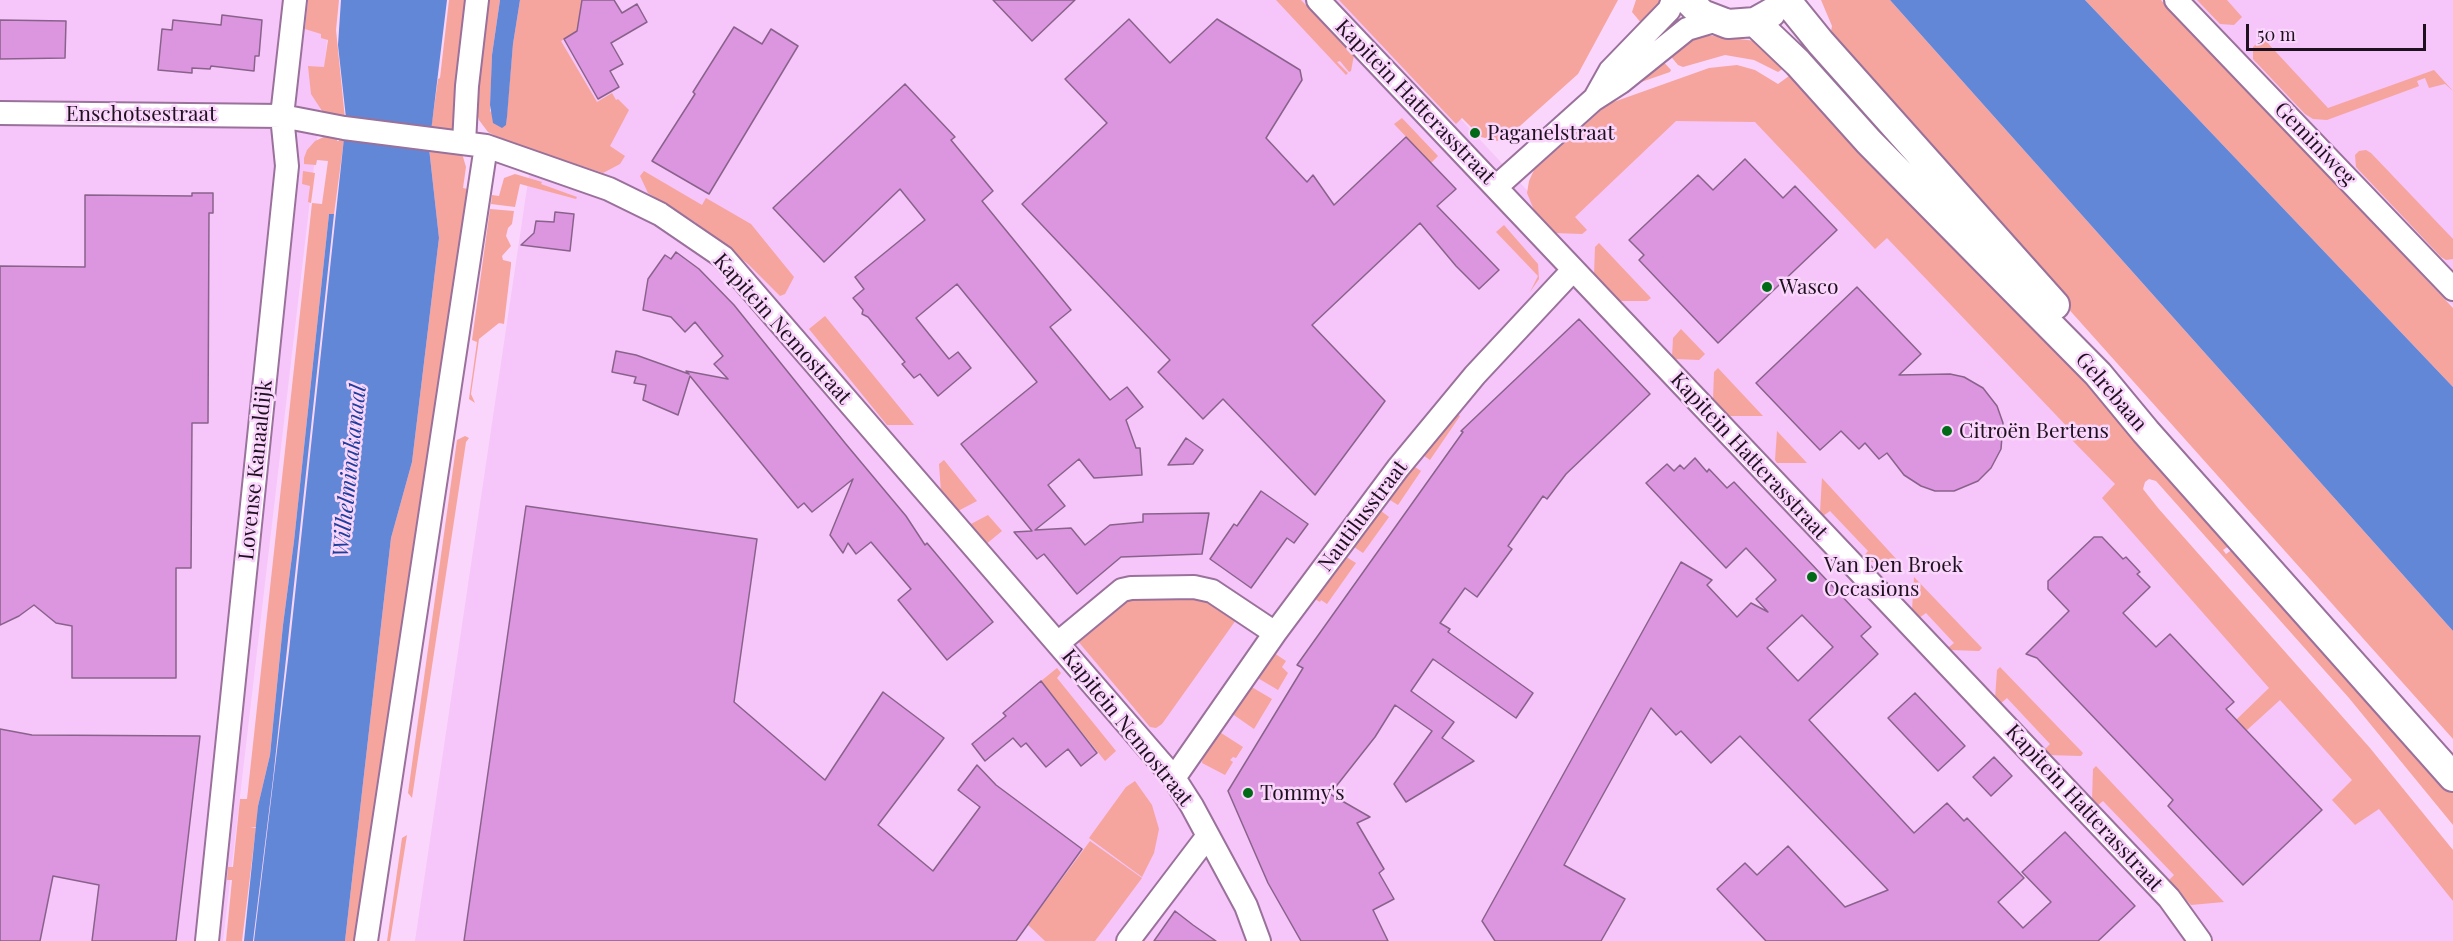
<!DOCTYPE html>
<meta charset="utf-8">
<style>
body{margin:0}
#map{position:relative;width:2453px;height:941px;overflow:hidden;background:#fad6fc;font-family:"Playfair Display",serif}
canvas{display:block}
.scale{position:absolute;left:2246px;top:24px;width:180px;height:27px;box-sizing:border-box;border:3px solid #1f1020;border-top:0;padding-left:8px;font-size:18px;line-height:21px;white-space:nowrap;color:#1f1020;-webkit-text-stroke:4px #fad6fc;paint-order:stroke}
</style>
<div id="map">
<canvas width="2453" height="941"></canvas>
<div class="scale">50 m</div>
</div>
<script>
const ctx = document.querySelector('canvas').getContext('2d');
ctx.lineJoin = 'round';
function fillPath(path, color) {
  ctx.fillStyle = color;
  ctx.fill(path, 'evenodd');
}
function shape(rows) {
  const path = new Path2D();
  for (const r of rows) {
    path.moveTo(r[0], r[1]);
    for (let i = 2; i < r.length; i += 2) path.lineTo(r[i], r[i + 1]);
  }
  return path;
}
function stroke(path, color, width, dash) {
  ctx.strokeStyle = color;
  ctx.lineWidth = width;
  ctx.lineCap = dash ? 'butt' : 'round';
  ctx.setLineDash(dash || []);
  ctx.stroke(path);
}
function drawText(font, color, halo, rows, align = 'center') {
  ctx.font = font + ' "Playfair Display",serif';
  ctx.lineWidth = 5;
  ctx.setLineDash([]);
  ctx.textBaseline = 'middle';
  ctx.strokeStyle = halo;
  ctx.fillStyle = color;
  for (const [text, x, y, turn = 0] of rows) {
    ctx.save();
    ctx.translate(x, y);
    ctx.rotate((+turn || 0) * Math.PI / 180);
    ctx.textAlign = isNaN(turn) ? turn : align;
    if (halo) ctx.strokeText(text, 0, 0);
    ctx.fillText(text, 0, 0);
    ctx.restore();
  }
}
fillPath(shape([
 [0,0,330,0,323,89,223,941,0,941],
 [555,0,1350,0,1551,216,1675,115,1754,118,1888,231,2081,435,2453,892,2453,941,415,941],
 [2162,0,2453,0,2453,306]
]), '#f6c5f9');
fillPath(shape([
 [308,0,339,0,336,30,345,119,324,114,311,94,308,66,324,67,328,40,321,38,321,34,305,29],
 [449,0,469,0,454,127,450,131,431,129,438,79,440,78],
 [482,0,500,0,492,55,490,111,506,125,513,44,520,0,582,0,577,31,561,41,597,102,612,93,616,100,618,99,629,110,610,146,625,156,620,164,603,173,503,140,488,132,479,120,475,106],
 [1276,0,1301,0,1354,55,1351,71,1349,72,1340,61,1337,62,1348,73,1346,75],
 [1339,0,1618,0,1578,74,1511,134,1497,141,1481,137,1462,118,1456,124],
 [1636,0,1660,0,1655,10,1642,24,1632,12],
 [1821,0,1890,0,2453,631,2453,739,1829,41,1832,26],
 [2085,0,2161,0,2453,308,2453,387],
 [2197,0,2227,0,2242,17,2234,25,2220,24],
 [1705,35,1756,41,1790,64,1778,72,1754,60,1725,55,1683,67,1678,65,1668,53,1685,40],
 [2263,38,2328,108,2434,70,2453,91,2445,84,2429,88,2425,78,2417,81,2419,86,2414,88,2327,120,2313,119,2305,114,2253,59,2253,47],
 [1660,58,1671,70,1670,72,1627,87],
 [1737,65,1755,70,1778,84,1796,71,2135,427,2168,479,2229,546,2223,550,2226,554,2233,549,2453,783,2453,825,2349,698,2156,481,2149,479,2145,482,2143,489,2158,508,2370,748,2453,850,2453,901,2379,809,2355,825,2332,800,2352,780,2280,700,2247,730,2236,720,2269,688,2102,498,2115,484,2072,440,2076,436,1887,238,1875,249,1755,122,1676,121,1575,217,1587,230,1582,234,1555,233,1534,210,1527,193,1529,181,1534,170,1608,104,1709,68],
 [1402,118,1438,156,1431,163,1394,124],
 [337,135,337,141,339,141,339,137,344,138,344,140,334,214,329,214,294,541,283,625,270,755,258,806,257,827,250,827,256,828,242,941,226,941,232,880,227,880,228,867,233,867,240,799,247,799,312,203,322,204,328,161,317,160,316,165,304,164,304,158,307,150,315,141,326,136],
 [429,148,461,150,466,167,463,188,468,189,362,941,345,941,391,538,412,462,439,238],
 [2366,150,2371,153,2453,239,2453,259,2446,260,2441,257,2356,167,2355,155,2359,151],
 [303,171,315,173,311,203,308,202,310,186,302,184],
 [644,171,702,205,706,198,751,224,794,277,785,294,780,296,748,264,695,222,648,193,640,176],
 [515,174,542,182,541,184,577,197,576,199,520,184,515,207,491,204,492,195,499,196,504,178],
 [490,209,514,211,512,224,508,228,506,236,511,246,502,256,503,260,511,262,511,265,504,324,499,323,479,339,471,394,475,403,469,399,477,342,472,340],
 [1504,225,1538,264,1539,279,1530,292,1538,276,1496,232],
 [1599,243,1651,298,1647,301,1619,301,1594,275,1595,247],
 [825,316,914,425,887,425,809,329],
 [1681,329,1705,354,1699,360,1676,359,1672,357,1673,338],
 [1718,368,1763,416,1728,416,1713,400,1714,372],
 [1448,408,1460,416,1430,460,1417,451],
 [1777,431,1807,463,1777,463,1775,460],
 [465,436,469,438,466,442,412,798,408,793,457,440],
 [944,460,977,501,958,511,941,492,939,464],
 [1409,463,1421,471,1398,505,1385,497],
 [1822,477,1822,478,1899,562,1866,562,1862,558,1868,551,1830,511,1823,516,1820,513],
 [1377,508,1389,517,1363,553,1351,545],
 [988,515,1002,531,985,545,969,525],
 [1343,555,1356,563,1327,604,1321,600,1320,602,1313,598],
 [1914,577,1982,648,1979,651,1950,650,1948,648,1954,643,1926,613,1919,618,1912,610],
 [1204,597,1236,620,1162,724,1156,728,1150,727,1077,640,1129,598],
 [1274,653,1286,661,1282,667,1288,673,1278,690,1256,677],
 [2000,667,2083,753,2081,756,2048,755,2044,750,2050,744,2007,698,2000,704,1995,699,1997,670],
 [1057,668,1061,673,1057,678,1116,751,1105,761,1041,681],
 [1250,686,1272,699,1254,729,1231,713],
 [1218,731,1243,747,1236,758,1233,757,1230,760,1233,762,1225,775,1202,763,1203,753],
 [2096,766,2224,902,2191,905,2168,881,2174,875,2103,801,2097,806,2092,801,2093,769],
 [1135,781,1152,805,1159,829,1154,853,1142,877,1089,838,1126,787],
 [407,835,390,941,387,941,402,838],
 [1090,841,1142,878,1095,941,1045,941,1027,924,1030,922]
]), '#f5a59e');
fillPath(shape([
 [341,0,447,0,429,148,439,238,412,462,391,538,345,941,254,941,289,651,344,138,346,118,338,45],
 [500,0,520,0,513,44,507,117,506,125,502,128,493,123,490,105,492,55],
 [1890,0,2085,0,2453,387,2453,631],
 [329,214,334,214,273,779,253,941,244,941,258,806,270,755,283,625,294,541]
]), '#6387d7');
const building = shape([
 [582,0,614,0,622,13,637,4,647,22,611,43,623,64,610,71,619,87,598,99,564,39,577,31,582,0],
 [993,0,1075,0,1032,41,993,0],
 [222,15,262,20,259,56,255,56,254,71,211,66,210,69,192,68,192,73,158,70,162,29,172,30,173,20,221,25,222,15],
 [1129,19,1170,63,1217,19,1300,70,1302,80,1266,138,1307,182,1313,175,1334,205,1406,137,1456,189,1437,206,1499,270,1479,289,1456,266,1420,223,1312,325,1385,401,1315,495,1223,399,1203,419,1158,372,1170,360,1022,204,1107,123,1065,79,1129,19],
 [0,20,66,21,65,58,0,59,0,20],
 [734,27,762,44,771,29,798,46,709,194,652,161,695,94,693,92,734,27],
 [905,84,955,137,951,140,993,191,982,201,1071,310,1050,327,1110,400,1127,387,1143,407,1126,420,1136,448,1140,448,1142,475,1094,478,1079,459,1048,485,1065,506,1035,530,1071,528,1085,545,1110,525,1143,522,1143,514,1209,513,1202,554,1121,557,1077,594,1044,554,1037,559,1014,532,1032,531,961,444,1037,382,957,284,916,318,949,359,958,352,971,368,938,396,920,374,914,378,902,364,905,362,868,317,862,314,863,310,853,298,864,289,855,277,925,220,900,189,824,262,773,208,905,84],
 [1745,159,1783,198,1795,186,1837,230,1718,343,1639,260,1644,255,1629,240,1698,175,1713,190,1745,159],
 [192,193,213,193,213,213,209,213,208,423,192,423,191,568,176,568,176,678,72,678,72,626,56,623,34,605,19,616,0,625,0,266,85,267,85,195,192,196,192,193],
 [555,212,574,214,570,251,521,245,534,233,536,221,554,222,555,212],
 [676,252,699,269,734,305,845,443,906,516,925,545,927,543,993,622,947,660,898,600,911,589,871,542,856,554,848,543,843,553,830,535,853,479,812,512,804,503,798,508,690,376,678,415,643,400,646,385,634,383,636,377,612,372,616,351,636,355,689,374,686,371,728,379,714,364,723,356,695,322,685,332,671,317,643,310,648,279,665,255,671,259,676,252],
 [1857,287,1921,354,1899,375,1950,374,1964,377,1983,388,1997,406,2003,423,2001,449,1991,468,1978,481,1954,491,1935,491,1921,486,1904,475,1887,453,1879,459,1865,443,1859,449,1841,431,1820,450,1756,383,1857,287],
 [1579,319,1650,394,1566,474,1547,499,1543,496,1508,546,1512,549,1477,597,1465,588,1440,623,1450,629,1448,632,1533,693,1516,718,1433,659,1411,691,1454,722,1442,738,1474,761,1406,802,1394,784,1432,731,1395,705,1375,737,1330,794,1370,817,1357,823,1384,869,1379,873,1394,899,1373,910,1388,941,1301,941,1268,883,1228,791,1303,668,1297,665,1463,432,1461,431,1579,319],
 [1186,438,1203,450,1193,464,1168,465,1186,438],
 [1695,458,1707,472,1709,469,1727,488,1734,482,1871,627,1861,636,1878,654,1809,720,1914,833,1947,803,1964,821,1967,818,2024,878,1998,902,2023,928,2051,902,2022,872,2065,832,2135,906,2098,941,1766,941,1717,889,1745,863,1757,875,1788,846,1845,907,1888,890,1740,736,1711,763,1681,731,1676,735,1651,708,1564,865,1625,899,1601,941,1495,941,1482,921,1681,562,1712,580,1707,585,1737,617,1751,603,1768,612,1756,599,1776,580,1746,548,1726,568,1646,483,1667,464,1674,471,1680,465,1684,469,1695,458],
 [1802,615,1833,647,1798,681,1767,648,1802,615],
 [1261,491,1308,524,1294,543,1287,538,1251,588,1210,559,1234,524,1237,526,1261,491],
 [526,506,757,539,734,702,825,780,883,692,944,738,878,825,933,871,980,807,958,790,977,765,996,785,1082,849,1016,941,464,941,526,506],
 [2094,537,2102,537,2123,559,2126,557,2140,572,2137,574,2150,587,2123,613,2156,647,2170,634,2234,702,2226,709,2322,810,2243,885,2168,806,2173,800,2037,658,2026,654,2069,611,2048,589,2048,581,2094,537],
 [1041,681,1097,753,1081,766,1068,749,1046,767,1026,743,1021,747,1013,738,985,761,972,744,1006,716,1003,713,1041,681],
 [1915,693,1965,746,1938,771,1888,718,1915,693],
 [0,729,32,735,200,736,176,941,92,941,99,885,53,876,40,941,0,941,0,729],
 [1994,757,2012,776,1991,796,1973,777,1994,757],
 [1175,911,1193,925,1216,941,1154,941,1175,911]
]);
fillPath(building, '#dc96e0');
stroke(building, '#89628b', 1.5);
const minor = shape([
 [1318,0,2169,898,2200,941],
 [2176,0,2453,289],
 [1596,96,1610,71,1669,10,1673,0],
 [0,113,282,116,344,128,486,146,609,189,660,214,723,257,1174,778,1192,806,1246,906,1259,941],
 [464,143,467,86,477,0],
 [1496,187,1593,100,1621,82,1687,29,1714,21],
 [1058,643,1122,590,1131,588,1194,587,1212,591,1275,633],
 [1174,778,1275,633,1398,468,1475,375,1573,270],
 [207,941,287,166,282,116,295,0],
 [366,941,486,146],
 [1128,941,1207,837]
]);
const tertiary = shape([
 [1688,0,1702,14,1728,24,1755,22,1771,13],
 [1786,0,1821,43,2055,305],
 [1755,22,1798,63,1869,142,2098,374,2146,432,2453,777]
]);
stroke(minor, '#99719b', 26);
stroke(tertiary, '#99719b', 32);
stroke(minor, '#fff', 22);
stroke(tertiary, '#fff', 28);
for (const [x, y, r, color] of [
 [1475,133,6,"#006a17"],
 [1767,287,6,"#006a17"],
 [1947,431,6,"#006a17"],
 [1812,577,6,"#006a17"],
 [1248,793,6,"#006a17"]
]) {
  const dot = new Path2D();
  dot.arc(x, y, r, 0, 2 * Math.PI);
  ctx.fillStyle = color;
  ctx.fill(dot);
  stroke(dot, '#fad6fc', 2);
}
drawText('21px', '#1f1020', '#fad6fc', [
 ["Kapitein Hatterasstraat",1415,102,46],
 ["Enschotsestraat",141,114],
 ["Geminiweg",2315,144,46],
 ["Kapitein Nemostraat",782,329,48],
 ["Gelrebaan",2111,392,49],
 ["Kapitein Hatterasstraat",1749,456,47],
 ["Lovense Kanaaldijk",256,470,-84],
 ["Nautilusstraat",1363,516,-53],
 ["Kapitein Nemostraat",1127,728,51],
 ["Kapitein Hatterasstraat",2084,808,47]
]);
drawText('21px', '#1f1020', '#fad6fc', [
 ["Paganelstraat",1487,133],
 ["Wasco",1779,287],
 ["Citroën Bertens",1959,431],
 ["Van Den Broek",1824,565],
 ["Occasions",1824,589],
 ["Tommy's",1260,793]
], 'left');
drawText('italic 22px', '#1c3e9c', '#fad6fc', [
 ["Wilhelminakanaal",350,471,-84]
]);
</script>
